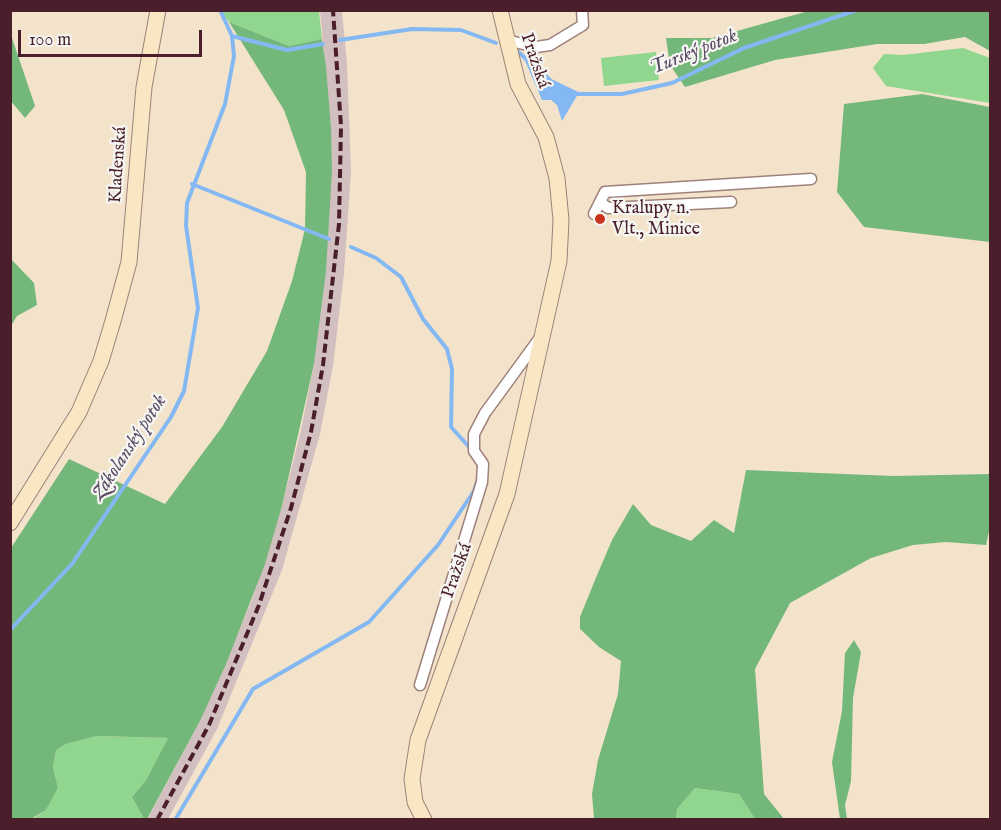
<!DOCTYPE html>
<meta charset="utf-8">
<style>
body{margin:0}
#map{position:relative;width:1001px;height:830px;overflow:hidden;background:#f3e3cb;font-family:"IM FELL English",serif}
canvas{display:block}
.frame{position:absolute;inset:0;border:12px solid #4a1f2b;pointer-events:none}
.scale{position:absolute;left:18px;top:30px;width:184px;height:27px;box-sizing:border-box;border:3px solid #4a1f2b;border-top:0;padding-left:8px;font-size:18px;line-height:21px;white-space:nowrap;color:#4a1f2b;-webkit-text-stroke:4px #f6f6f2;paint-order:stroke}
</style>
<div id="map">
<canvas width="1001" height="830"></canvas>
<div class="frame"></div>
<div class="scale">100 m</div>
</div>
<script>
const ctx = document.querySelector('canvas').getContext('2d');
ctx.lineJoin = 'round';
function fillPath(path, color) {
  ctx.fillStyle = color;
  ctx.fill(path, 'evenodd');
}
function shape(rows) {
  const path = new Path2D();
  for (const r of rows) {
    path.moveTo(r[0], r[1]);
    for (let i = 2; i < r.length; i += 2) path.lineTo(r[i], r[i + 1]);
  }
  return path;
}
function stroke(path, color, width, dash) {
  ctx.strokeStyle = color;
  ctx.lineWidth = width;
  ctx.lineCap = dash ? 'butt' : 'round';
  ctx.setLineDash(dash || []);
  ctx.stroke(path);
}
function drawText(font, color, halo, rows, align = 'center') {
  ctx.font = font + ' "IM FELL English",serif';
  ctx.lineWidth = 4.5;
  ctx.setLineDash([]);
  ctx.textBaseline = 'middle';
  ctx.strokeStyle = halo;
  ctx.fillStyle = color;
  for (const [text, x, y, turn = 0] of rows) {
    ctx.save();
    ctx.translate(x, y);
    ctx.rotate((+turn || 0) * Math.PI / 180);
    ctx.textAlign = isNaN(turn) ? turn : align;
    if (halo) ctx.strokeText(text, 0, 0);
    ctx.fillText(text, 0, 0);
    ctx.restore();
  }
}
fillPath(shape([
 [320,11,342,11,347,64,351,171,344,273,333,366,320,434,282,570,217,729,168,819,147,820,200,721,251,602,282,506,301,430,314,364,331,127]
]), '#d2bfc0');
fillPath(shape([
 [220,11,319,11,322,39,289,46,229,22],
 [963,48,990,58,990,103,886,86,873,68,884,54,903,55],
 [656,52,659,80,604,86,601,58],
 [97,736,168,738,146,780,132,797,144,819,31,820,46,810,58,788,53,767,56,750,66,744],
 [695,788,739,794,755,819,676,820,677,809]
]), '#90d68f');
fillPath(shape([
 [812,10,990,11,990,51,965,37,924,44,877,44,775,60,685,87,670,65,666,38,712,38],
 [229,22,289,46,322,39,326,67,331,127,332,171,326,271,314,364,282,506,265,564,226,664,200,721,147,819,144,819,132,797,146,780,168,738,97,736,66,744,56,750,53,767,58,788,46,810,31,819,11,819,11,548,69,459,165,504,222,427,267,351,292,281,305,229,306,172,284,110],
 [11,35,35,106,25,118,11,101],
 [922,94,990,107,990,242,864,227,837,192,844,104],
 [11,259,34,283,37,305,17,316,11,326],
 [746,470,893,476,990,474,990,527,986,545,946,542,913,545,871,558,790,603,755,669,764,794,784,819,755,819,739,794,695,788,677,809,676,819,594,819,592,794,598,760,618,694,621,661,599,647,580,629,580,617,595,580,612,540,633,504,651,525,691,541,714,520,734,533],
 [854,640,861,652,853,698,851,781,845,805,847,819,840,819,832,762,842,711,845,653]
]), '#74b77a');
fillPath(shape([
 [523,56,551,81,578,94,562,121,557,105,551,100,542,100]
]), '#84b8f2');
stroke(shape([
 [232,36,287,50,323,44],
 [340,40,412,29,461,30,496,43],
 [516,50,551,81,578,94,622,94,672,83,744,48,857,10],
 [192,184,329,239],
 [351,247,376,258,401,277,423,319,447,349,452,369,451,427,471,449],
 [10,630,72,564,171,417,184,391,198,308,186,226,187,203,225,104,234,56,232,36,220,10],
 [175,820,253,689,369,622,438,545,474,491,478,479]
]), '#84b8f2', 4);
const street = shape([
 [506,40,536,47,550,45,583,25,582,10],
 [600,202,608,208,731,202],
 [594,214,605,192,811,179],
 [420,685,482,482,483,464,474,451,474,434,485,413,539,339]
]);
const secondary = shape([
 [10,523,79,412,101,361,113,321,129,262,144,87,158,10],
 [424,820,415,802,412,779,418,740,507,494,559,261,561,220,557,178,546,137,518,84,500,10]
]);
stroke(street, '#9e817b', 13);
stroke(secondary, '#9e817b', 17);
stroke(street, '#fff', 10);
stroke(secondary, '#f9e7c3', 15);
stroke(shape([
 [157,820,209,725,259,605,291,508,311,432,323,365,339,224,341,126,333,10]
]), '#4a1f2b', 4, [9, 4.5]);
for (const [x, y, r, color] of [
 [600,219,6,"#c8321e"]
]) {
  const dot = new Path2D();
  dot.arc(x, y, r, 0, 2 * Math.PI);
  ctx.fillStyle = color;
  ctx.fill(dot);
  stroke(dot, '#f6f6f2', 2);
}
drawText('18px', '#4a1f2b', '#f6f6f2', [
 ["Pražská",534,61,71],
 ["Kladenská",119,165,-86],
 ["Pražská",458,571,-70]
]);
drawText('18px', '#4a1f2b', '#f6f6f2', [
 ["Kralupy n.",612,209],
 ["Vlt., Minice",612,230]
], 'left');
drawText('italic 20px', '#5b4d67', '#f6f6f2', [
 ["Turský potok",694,53,-22],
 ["Zákolanský potok",130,448,-57]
]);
</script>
